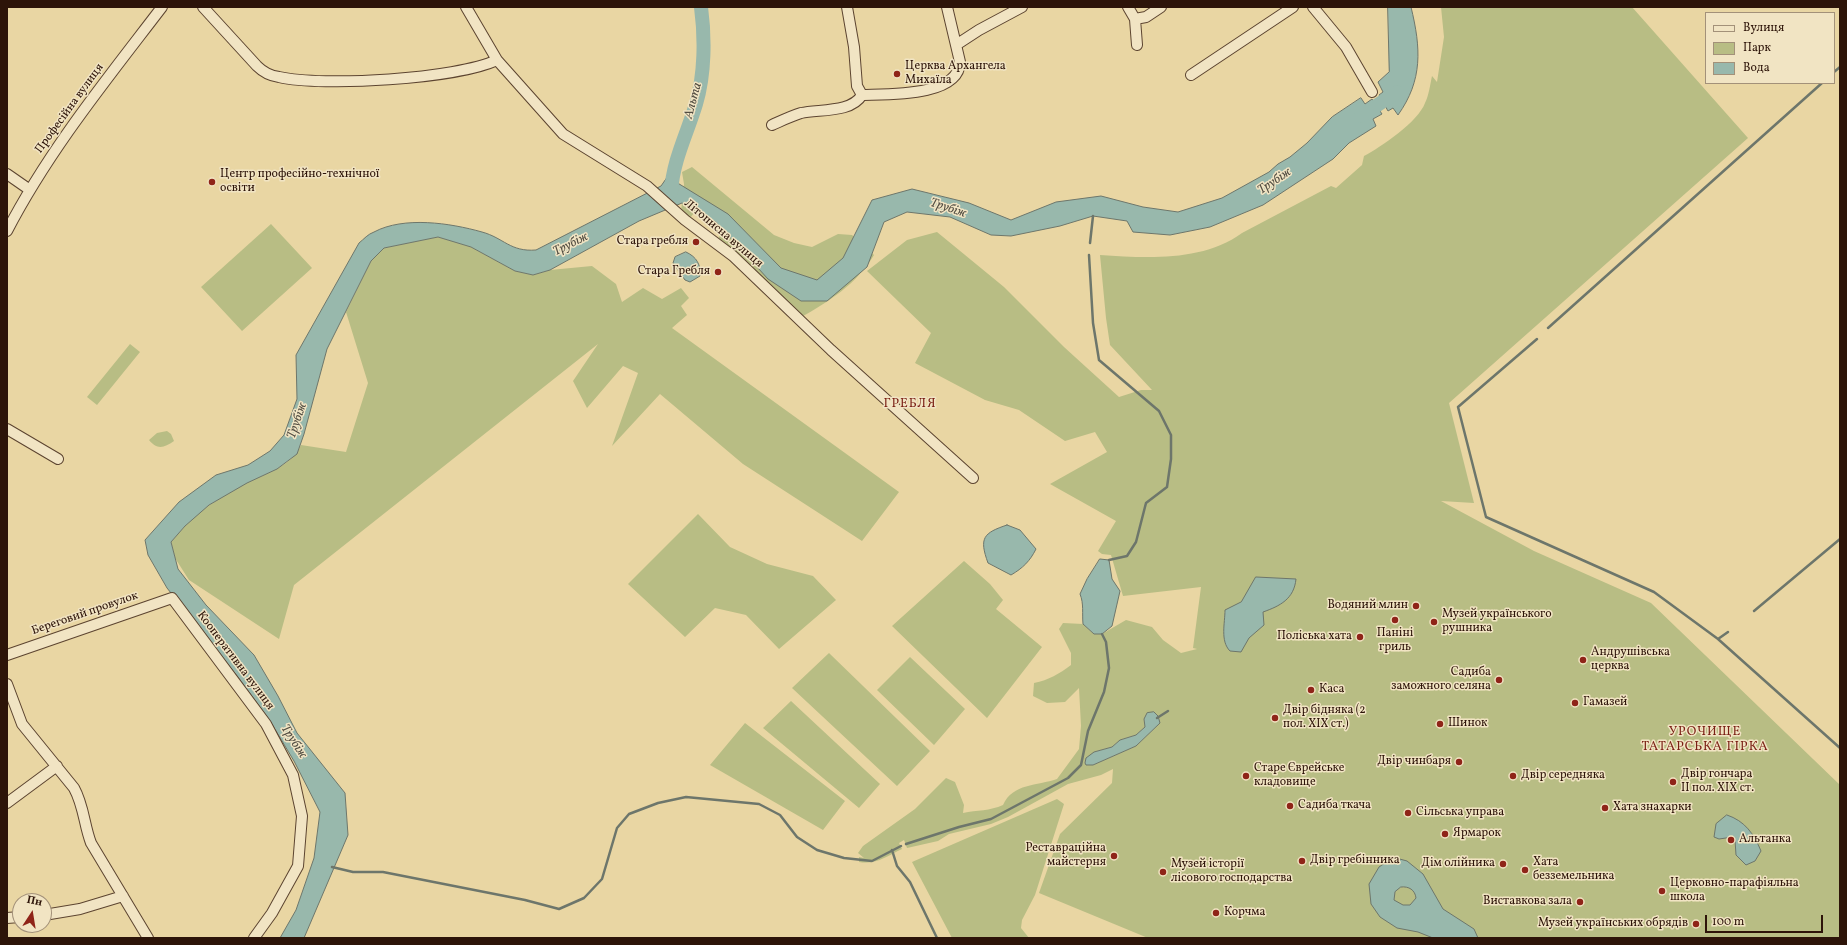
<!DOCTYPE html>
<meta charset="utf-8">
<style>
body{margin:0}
#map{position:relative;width:1847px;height:945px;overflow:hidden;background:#e9d6a3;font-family:Vollkorn,serif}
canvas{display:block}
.frame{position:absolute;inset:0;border:8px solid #2d1409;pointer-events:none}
.legend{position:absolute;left:1705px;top:12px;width:130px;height:72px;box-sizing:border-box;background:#f1e4c3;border:1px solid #a39179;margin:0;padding:5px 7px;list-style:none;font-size:12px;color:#2d1409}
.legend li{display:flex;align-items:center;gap:8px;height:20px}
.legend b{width:20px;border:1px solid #a39179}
.north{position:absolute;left:12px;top:893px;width:40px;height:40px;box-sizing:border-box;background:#f1e4c3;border:1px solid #a39179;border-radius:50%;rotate:12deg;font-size:11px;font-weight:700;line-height:16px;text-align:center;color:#2d1409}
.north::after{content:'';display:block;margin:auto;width:14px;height:18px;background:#8f2418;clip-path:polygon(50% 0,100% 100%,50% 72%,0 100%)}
.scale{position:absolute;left:1705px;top:915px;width:118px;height:18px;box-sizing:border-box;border:2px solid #2d1409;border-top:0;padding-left:5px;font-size:12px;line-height:14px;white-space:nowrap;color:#2d1409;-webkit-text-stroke:3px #f1e4c3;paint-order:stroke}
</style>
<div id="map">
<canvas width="1847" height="945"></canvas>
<div class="frame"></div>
<ul class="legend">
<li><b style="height:5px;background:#f1e4c3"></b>Вулиця</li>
<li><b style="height:11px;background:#b8bd84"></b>Парк</li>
<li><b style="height:11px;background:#98b8ac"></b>Вода</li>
</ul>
<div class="north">Пн</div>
<div class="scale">100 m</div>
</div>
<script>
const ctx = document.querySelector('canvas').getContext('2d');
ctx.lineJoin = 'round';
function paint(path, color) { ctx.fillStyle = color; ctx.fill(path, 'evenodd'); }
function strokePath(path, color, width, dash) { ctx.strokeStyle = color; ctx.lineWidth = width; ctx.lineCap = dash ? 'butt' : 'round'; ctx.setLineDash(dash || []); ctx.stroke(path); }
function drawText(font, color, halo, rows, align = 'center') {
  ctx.font = font + ' Vollkorn,serif'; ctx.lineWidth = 3; ctx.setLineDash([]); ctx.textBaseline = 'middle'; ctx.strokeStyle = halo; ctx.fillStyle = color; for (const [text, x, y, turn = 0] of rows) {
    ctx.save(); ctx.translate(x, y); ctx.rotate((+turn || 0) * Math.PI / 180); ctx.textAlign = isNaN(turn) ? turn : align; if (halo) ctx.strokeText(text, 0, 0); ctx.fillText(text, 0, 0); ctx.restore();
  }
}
const green = new Path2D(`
 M1441,7h191l116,131 -299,265 25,100 -33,-2 93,50 117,52 189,182v153h-692l-109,-45 21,-59 52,-51 1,-14 -12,6 -33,9 -60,33 -17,7 -42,10 -11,7 -31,7 -3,-8 -5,3 3,6c-15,7 -26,16 -43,13v-5l5,1 -6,-5 5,-7 52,-37 31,-31 9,4 9,23 -1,8c14,-3 27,-2 40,-8 10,-22 34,-19 54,-26l22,-30 2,-23 -2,-38 -14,14 -18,1 -14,-7 1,-13c15,-3 25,-9 37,-18v-12l-12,-24 4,-6 20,1 11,10h8l24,-14 26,7 11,13 18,13 16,-4 -4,-1 8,-61 -78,9 -12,-41 -9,-1 -4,-3 18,-30 -66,-37 57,-32 -12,-20 -30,9 -46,-31 -34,-10 -70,-37 16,-30 -64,-62 40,-31 30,-8 67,55 60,60 55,50 22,-7h11l-42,-45 -4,-27 -6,-63c47,3 102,7 142,-22l89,-47 5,2 26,-23 2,-9c17,-9 54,-34 61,-53 4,-8 5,-18 7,-27l5,6 7,-45zM1144,719l16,4 -24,23 -43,19 1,-13 18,-5 8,-7 16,-5 9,-8z
 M692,167l82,68 20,8 18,4 26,-13 14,1 22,20c-18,30 -45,46 -74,63l-83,-78 4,-6 -27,-21 -4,5 -9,-6 3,-28 -2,-12z
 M271,224l41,44 -70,63 -41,-44z
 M438,237l33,10 44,24 18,4 17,-5 42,-4 24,18 6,18 21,-14 19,11 19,-11 8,10 -8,8 6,9 -15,13 227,164 -37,49 -119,-77 -83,-70 -48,52 26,-73 -15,-7 -36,42 -14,-27 25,-37 -304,241 -15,54 -90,-59 -14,-22 -4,-16c12,-14 25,-29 40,-38 12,-8 23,-14 35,-21 20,-10 45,-16 55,-38l45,7 22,-69 -22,-71 25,-51 13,-13z
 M130,344l10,8 -43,53 -10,-8z
 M167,431l4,3 3,7c-10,7 -17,9 -25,-1l8,-7z
 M698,514l32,33 37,17 46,12 23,24 -57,49 -33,-34 -31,-7 -30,29 -57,-53z
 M964,561l26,23 13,16 -7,9 46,38 -55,71 -95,-92z
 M829,653l101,98 -33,35 -105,-98z
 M910,657l55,52 -31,36 -57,-55z
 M791,701l89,83 -21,24 -96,-80z
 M745,723l100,78 -22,29 -113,-65z
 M1057,799l7,5 -29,91 -13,25 -1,8 8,10h-77l-40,-76z`);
const water = new Path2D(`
 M1388,7h23c10,41 12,73 -13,108l-5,-7 -5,3 -9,-16 4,-3 -5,-10 11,-10z
 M1361,98l4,6 7,-5 10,15 -9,5 3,7 -27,17 -16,16 -70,46 -53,22 -40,8 -37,-3 -6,-11 -34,-5 -33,10 -49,10 -20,-1 -41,-18 -43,-5 -23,10 -17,45 -40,34h-26l-33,-22 -52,-57 -34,-19 -43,18 -89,49 -17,5 -18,-4 -44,-24 -33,-10 -54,11 -13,13 -44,88 -23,85 -7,20 -20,15 -30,14 -38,22 -24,21 -14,16 7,27 28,36 48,50 24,41 19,37 48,60 3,42 -44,103h-24l16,-28 18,-52 6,-46 -26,-51 -24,-40 -32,-44 -71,-89 -19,-33 -3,-15 34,-38 37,-27 32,-10 22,-14 14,-16 13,-36 -1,-44 63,-112c5,-4 9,-9 15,-11 30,-16 76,-9 108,0 22,6 28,20 54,18l125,-64 9,-13 4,2 2,7 52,32 53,54 36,12 26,-22 29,-58 40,-11 57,14 42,17 45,-18 45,-6 42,11 35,5 44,-14 47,-26 9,-8 12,-7 17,-14 25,-26z
 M686,252c11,5 15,13 14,24l-10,6 -5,-2 -12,-17 2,-6z
 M1007,525l13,5 16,19c-6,12 -13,19 -25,26l-23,-12c-9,-25 -5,-30 19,-38z
 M1100,559l9,1 3,19 8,12 -8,35 -10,8h-8l-11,-10c-1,-11 1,-20 -3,-30l7,-15z
 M1256,577l40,2c-2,20 -16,27 -33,33l1,13 -15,13 -8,14 -11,-1c-10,-10 -5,-28 -5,-41l16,-8z
 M1154,712l4,4 2,7 -24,23 -43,19h-7l-1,-2 1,-5 8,-6 18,-5 8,-7 16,-5 9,-8 -1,-8 3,-6z
 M1727,815c18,6 27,19 34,36l-6,10 -9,4 -10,-10 -1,-15 -2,-3 -14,2 -5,-2 2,-13z
 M1396,858l11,3 16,13 20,35 31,20 4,9h-45l-15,-6 -21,-4 -17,-11 -9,-13 -2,-20 10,-17 9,-6zM1401,887c8,-1 14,3 15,11l-6,7h-7l-9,-5 1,-8z`);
const stream = new Path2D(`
 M1834,72l6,-5
 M1090,243l3,-27
 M1089,255l4,68 6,37 60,51 12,24v24l-4,28 -21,16 -10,39 -9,14 -18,4
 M1548,328l274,-245
 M1537,339l-79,68 28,110 168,75 64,47
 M1754,611l86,-72
 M1728,632l-10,7 122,109
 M1157,718l11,-7
 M906,844l53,-17 32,-8 77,-41 13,-13 7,-34 16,-39 5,-24 -3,-26 -4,-8
 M892,850l5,16 13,16 27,56
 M332,867l21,5h30l142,28 34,9 25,-11 18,-19 15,-51 12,-14 29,-11 28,-6 73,7 21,11 17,22 20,13 27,8 28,3 29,-15`);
const river = new Path2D(`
 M1361,116l36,-24
 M671,192c2,-32 16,-58 25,-88 9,-30 9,-67 5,-97`);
const minor = new Path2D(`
 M203,7l54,59c6,6 14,10 22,11 44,10 177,2 218,-17
 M466,7l31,53 66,74 84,52 38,34 48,36 98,94 142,128
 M1128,7l7,12 2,26
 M1313,7l33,40 26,45
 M1135,19l11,-2 15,-10
 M956,45l23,-15 43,-23
 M1191,75l102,-68
 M862,95c25,-1 97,2 98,-33l-13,-55
 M772,125c9,-4 19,-9 29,-12 19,-4 50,0 61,-18l-5,-9 -3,-39 -7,-40
 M7,174l23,16
 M7,231c42,-81 100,-152 155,-224
 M7,429l51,30
 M7,655l165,-57 94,126 27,51 9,41 -4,50 -26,47 -18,25
 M7,684l15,40 52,64c10,18 10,37 17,55l57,95
 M7,803l50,-37
 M44,915l36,-6 43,-13
 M7,918l13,-1`);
const markers = [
 [897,74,4,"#8f2418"],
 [212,182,4,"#8f2418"],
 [696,242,4,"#8f2418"],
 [718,272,4,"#8f2418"],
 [1416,606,4,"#8f2418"],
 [1395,620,4,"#8f2418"],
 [1434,622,4,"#8f2418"],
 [1360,637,4,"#8f2418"],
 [1583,660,4,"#8f2418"],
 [1499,680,4,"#8f2418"],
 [1311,690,4,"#8f2418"],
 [1575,703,4,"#8f2418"],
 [1275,718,4,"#8f2418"],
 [1440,724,4,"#8f2418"],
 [1459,762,4,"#8f2418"],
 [1246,776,4,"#8f2418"],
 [1513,776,4,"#8f2418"],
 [1673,782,4,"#8f2418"],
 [1290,806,4,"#8f2418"],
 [1605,808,4,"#8f2418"],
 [1408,813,4,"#8f2418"],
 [1445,834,4,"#8f2418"],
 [1731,840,4,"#8f2418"],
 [1114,856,4,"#8f2418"],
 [1302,861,4,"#8f2418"],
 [1503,864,4,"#8f2418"],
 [1525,870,4,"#8f2418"],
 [1163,872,4,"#8f2418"],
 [1662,891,4,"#8f2418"],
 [1580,902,4,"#8f2418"],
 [1216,913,4,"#8f2418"],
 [1696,924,4,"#8f2418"]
];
const poiNames = [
 ["Церква Архангела",905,67],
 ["Михаїла",905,81],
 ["Центр професійно-технічної",220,175],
 ["освіти",220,189],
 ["Стара гребля",688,242,"right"],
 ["Стара Гребля",710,272,"right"],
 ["Водяний млин",1408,606,"right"],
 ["Музей українського",1442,615],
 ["рушника",1442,629],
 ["Паніні",1395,634,"center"],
 ["гриль",1395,648,"center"],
 ["Поліська хата",1352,637,"right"],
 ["Андрушівська",1591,653],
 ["церква",1591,667],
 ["Садиба",1491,673,"right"],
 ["заможного селяна",1491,687,"right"],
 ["Каса",1319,690],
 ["Гамазей",1583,703],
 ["Двір бідняка (2",1283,711],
 ["пол. XIX ст.)",1283,725],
 ["Шинок",1448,724],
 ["Двір чинбаря",1451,762,"right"],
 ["Старе Єврейське",1254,769],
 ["кладовище",1254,783],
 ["Двір гончара",1681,775],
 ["II пол. XIX ст.",1681,789],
 ["Двір середняка",1521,776],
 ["Садиба ткача",1298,806],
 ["Хата знахарки",1613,808],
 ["Сільська управа",1416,813],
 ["Ярмарок",1453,834],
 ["Альтанка",1739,840],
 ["Реставраційна",1106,849,"right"],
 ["майстерня",1106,863,"right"],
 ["Двір гребінника",1310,861],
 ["Хата",1533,863],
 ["безземельника",1533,877],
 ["Дім олійника",1495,864,"right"],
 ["Музей історії",1171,865],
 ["лісового господарства",1171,879],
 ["Церковно-парафіяльна",1670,884],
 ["школа",1670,898],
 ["Виставкова зала",1572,902,"right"],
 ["Корчма",1224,913],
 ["Музей українських обрядів",1688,924,"right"]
];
const streetNames = [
 ["Професійна вулиця",70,109,-54],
 ["Літописна вулиця",723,234,40],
 ["Береговий провулок",85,614,-19],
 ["Кооперативна вулиця",235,661,53]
];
const waterNames = [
 ["Альта",694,101,-75],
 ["Трубіж",1275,182,-34],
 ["Трубіж",948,209,18],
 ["Трубіж",571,245,-27],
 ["Трубіж",298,421,-71],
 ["Трубіж",293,742,57]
];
const neighbourhoodNames = [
 ["ГРЕБЛЯ",910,405],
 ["УРОЧИЩЕ",1705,733],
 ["ТАТАРСЬКА ГІРКА",1705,748]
];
paint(green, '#b8bd84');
paint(water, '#98b8ac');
strokePath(water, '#6d766b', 1);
strokePath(stream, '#6d766b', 2.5);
strokePath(river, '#98b8ac', 14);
strokePath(minor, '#5c4430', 12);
strokePath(minor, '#f1e4c3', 10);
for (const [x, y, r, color] of markers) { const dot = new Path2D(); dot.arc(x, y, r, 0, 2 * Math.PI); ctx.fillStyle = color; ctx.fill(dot); strokePath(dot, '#f1e4c3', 1.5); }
drawText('12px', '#2d1409', '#f1e4c3', poiNames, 'left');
drawText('12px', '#2d1409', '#f1e4c3', streetNames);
drawText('italic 13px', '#524d42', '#f1e4c3', waterNames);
ctx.letterSpacing = '1px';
drawText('13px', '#7a1f14', '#f1e4c3', neighbourhoodNames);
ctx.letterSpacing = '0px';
</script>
